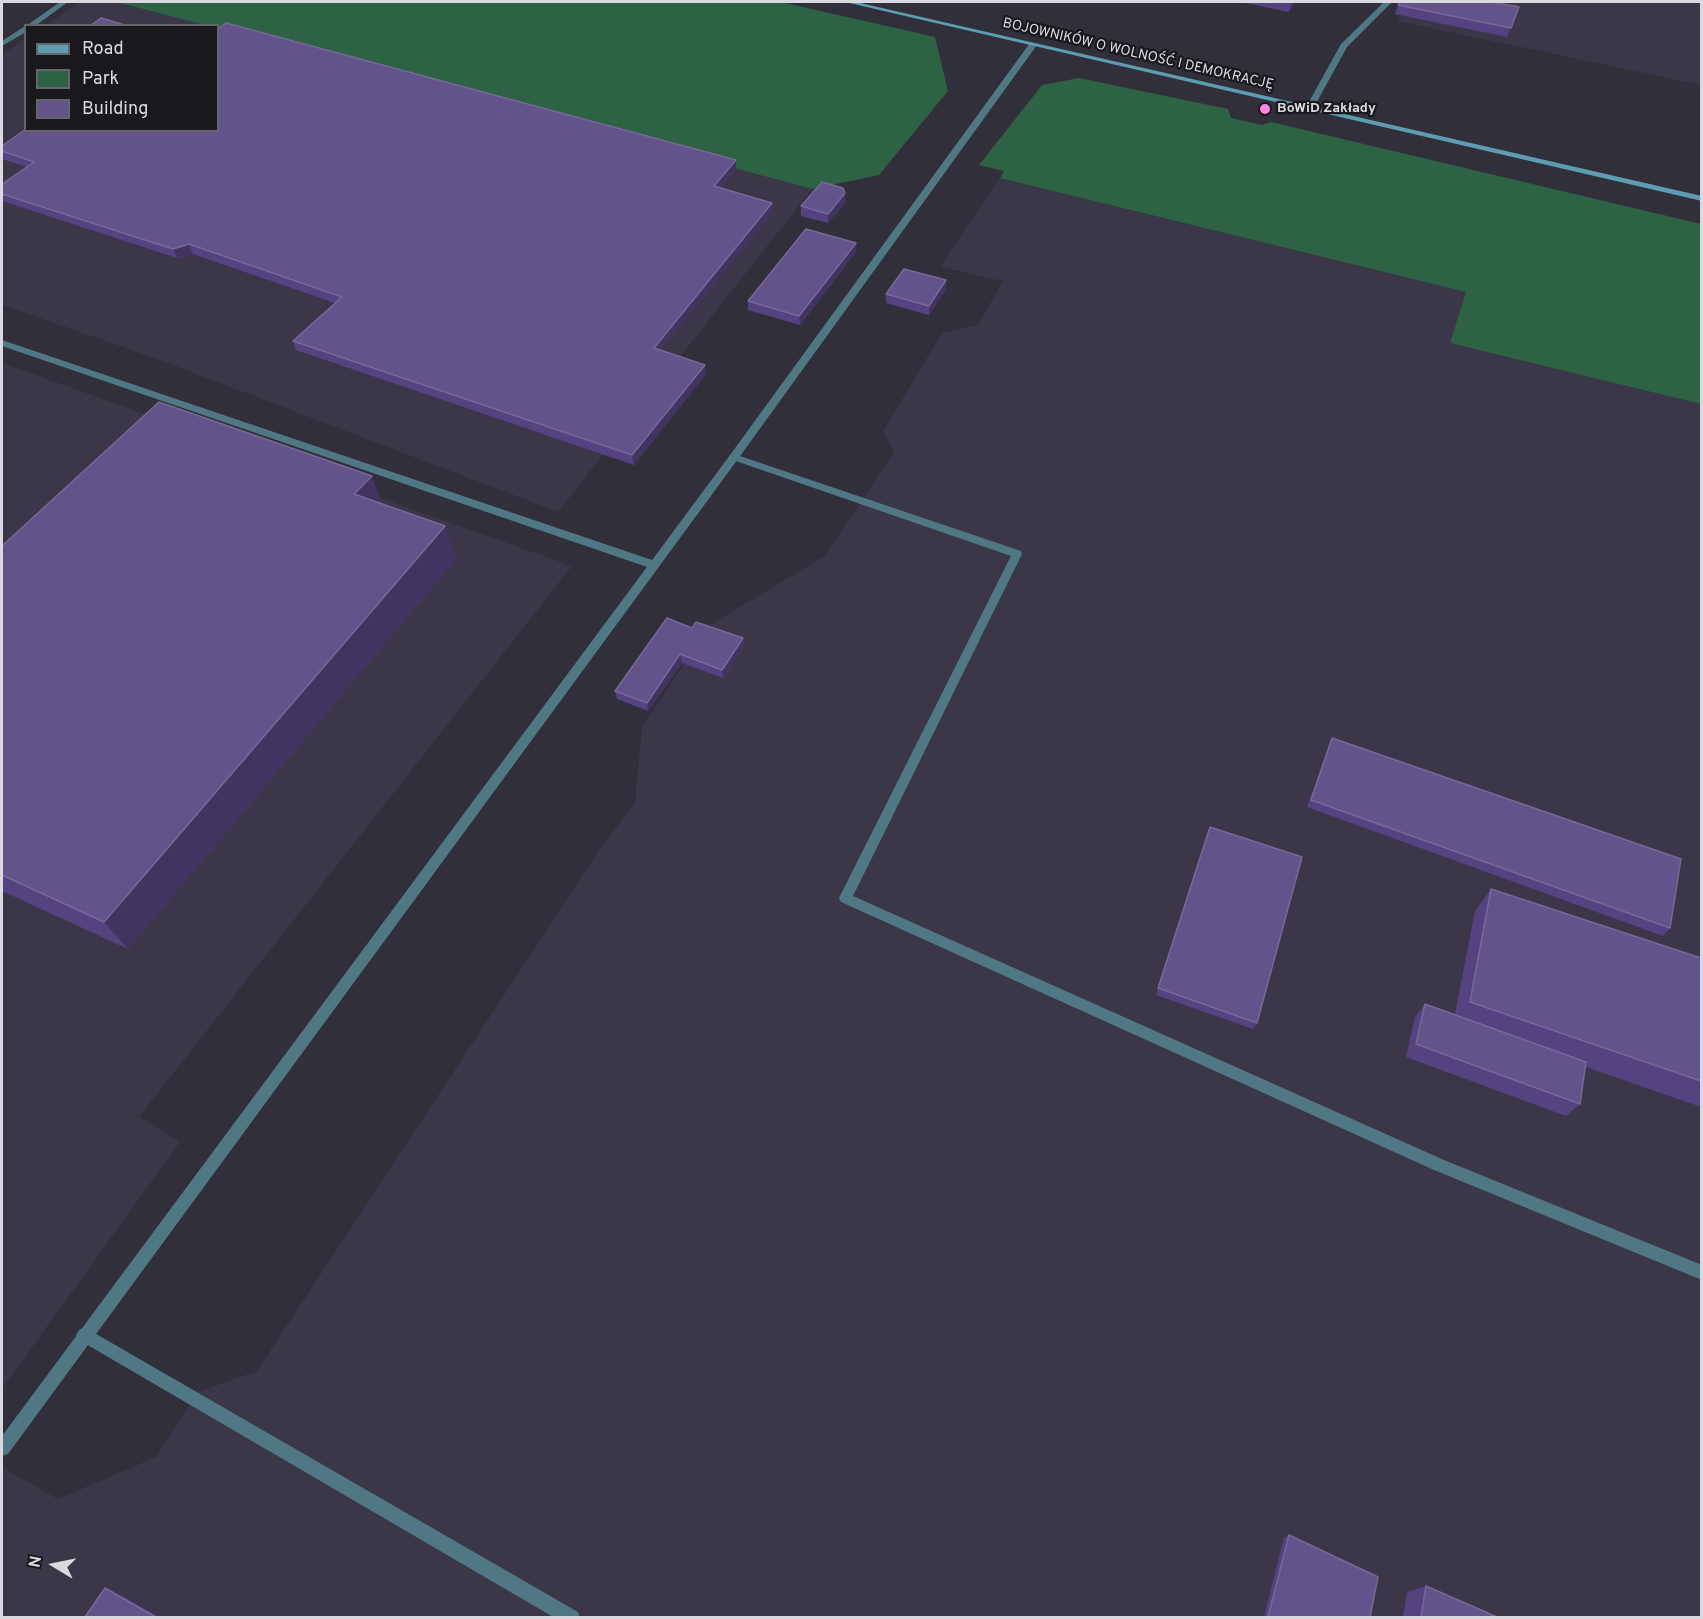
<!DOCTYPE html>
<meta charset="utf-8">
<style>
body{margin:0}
#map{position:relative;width:1703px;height:1619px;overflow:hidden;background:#312f3a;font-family:Overpass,sans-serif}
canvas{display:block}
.frame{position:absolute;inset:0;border:3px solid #dad9e0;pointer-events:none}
.legend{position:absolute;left:24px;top:24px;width:195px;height:108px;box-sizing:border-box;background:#19181d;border:2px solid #66656b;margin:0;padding:8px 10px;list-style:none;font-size:18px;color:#dad9e0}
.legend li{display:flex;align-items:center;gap:12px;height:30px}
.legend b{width:30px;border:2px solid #66656b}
.north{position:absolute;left:24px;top:1535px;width:60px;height:60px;-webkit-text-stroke:4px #19181d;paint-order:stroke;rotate:280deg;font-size:16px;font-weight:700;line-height:24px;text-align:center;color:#dad9e0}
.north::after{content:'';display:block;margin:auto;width:21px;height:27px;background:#dad9e0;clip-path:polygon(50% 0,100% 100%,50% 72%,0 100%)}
</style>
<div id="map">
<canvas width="1703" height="1619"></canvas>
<div class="frame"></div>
<ul class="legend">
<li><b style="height:8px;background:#5c9db2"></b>Road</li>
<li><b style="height:16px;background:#2e6244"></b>Park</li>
<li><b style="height:16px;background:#63538b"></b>Building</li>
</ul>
<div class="north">N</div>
</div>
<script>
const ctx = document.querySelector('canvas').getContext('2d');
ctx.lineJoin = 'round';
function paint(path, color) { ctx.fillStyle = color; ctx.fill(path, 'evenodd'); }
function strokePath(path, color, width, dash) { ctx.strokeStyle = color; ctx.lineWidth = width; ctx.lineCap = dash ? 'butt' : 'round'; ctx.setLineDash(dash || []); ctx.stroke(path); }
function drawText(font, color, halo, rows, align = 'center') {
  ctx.font = font + ' Overpass,sans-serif'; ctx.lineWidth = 4.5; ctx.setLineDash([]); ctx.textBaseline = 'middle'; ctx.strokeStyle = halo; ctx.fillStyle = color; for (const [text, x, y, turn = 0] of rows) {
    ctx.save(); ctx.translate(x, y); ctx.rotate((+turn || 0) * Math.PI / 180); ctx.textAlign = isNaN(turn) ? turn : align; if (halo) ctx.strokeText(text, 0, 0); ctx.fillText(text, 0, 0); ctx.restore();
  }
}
const built = new Path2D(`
 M80,2h36l89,23 -160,1z
 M1386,2h315v83l-303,-64 6,-16z
 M218,29l594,160 -254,323 -406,-155 -150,-52v-250l23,-16 1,91h192z
 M1000,178l466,114 -15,51 250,61v1213h-1699v-150l56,32 98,-42 42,-65 59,-21 343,-522 35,-47 7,-75 68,-102 115,-69 69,-104 -11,-21 59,-98 36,-8 25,-44 -63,-14z
 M2,363l570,203 -433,551 41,25 -178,247z`);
const green = new Path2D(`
 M116,2h665l154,35 13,54 -69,84 -67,14 -594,-160v-3l-13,-1z
 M1079,78l149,31 3,9 31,7 9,-3 430,102v180l-251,-61 16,-51 -466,-114 4,-7 -25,-6 63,-80z`);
const service = new Path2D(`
 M60,2h8l-33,24h-9z
 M25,26l1,6 -24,14v-5z
 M2,340l656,222 1,3 -1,3h-8l-648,-222z
 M734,454l287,97 1,3 -169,342 591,264 258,105v15l-268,-110 -593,-268 -2,-4 2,-4 170,-338 -281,-97 -1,-2z
 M84,1327l494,285 2,6h-25l-476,-278 -3,-5 3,-5z`);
const minor = new Path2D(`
 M1384,2h8l-45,45 -34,62 -7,2 -1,-2 36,-65z
 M1030,43l7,2 -299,414 -730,995 -6,2v-20l728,-981z`);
const secondary = new Path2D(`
 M845,2h11l846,194v5z`);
const wall = new Path2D(`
 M1241,2h54l-6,10z
 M1398,5l121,2 -12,30 -112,-23z
 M2,146l734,14v9l-15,19 52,24 -113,138 46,24 -72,91 -338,-115 -3,-9 42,-38 -142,-49 -16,4 -175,-57v-17l25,-17 -25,-8z
 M846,202l-18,21 -27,-7v-10z
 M856,243v9l-56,73 -52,-15v-9z
 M946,280v10l-17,25 -43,-12v-9z
 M382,504l74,55 -328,390 -126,-58v-345z
 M692,628l51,10 1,9 -21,31 -41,-15 -34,48 -31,-12 -2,-8z
 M1332,738l338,190 -7,8 -356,-129 22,-61z
 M1210,827l47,196 -4,6 -97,-34z
 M1491,889l210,69v149l-115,-40 -6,37 -14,12 -160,-59 9,-40 10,-13 30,10 20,-103z
 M1289,1535l81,82h-106l20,-79z
 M1426,1586l71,31h-94l4,-25z`);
const shadedWall = new Path2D(`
 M1292,2h3l-6,10z
 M736,160v9l-21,26 -1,-9z
 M845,193l1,9 -18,21v-9z
 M772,203l1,9 -118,145 -1,-9z
 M856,243v9l-56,73 -1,-9z
 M189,244l4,10 -16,4 -4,-9z
 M946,280v10l-17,25v-9z
 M705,365l1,9 -72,91 -2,-10z
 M372,476l12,33 -30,-15z
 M445,526l11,33 -328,390 -24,-27z
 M743,638l1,9 -21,31 -1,-8z
 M680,654l2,9 -34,48 -1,-8z
 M105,1588l8,2 48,27h-5z`);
const building = new Path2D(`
 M1400,2h92l27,5 -8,21 -113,-23z
 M101,18l27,8h-38z
 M226,23l510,137 -22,26 58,17 -118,145 51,17 -73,90 -339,-114 49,-44 -153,-53 -16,5 -171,-55v-10l32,-22 -32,-11v-5l24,-17v1h192v-101z
 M822,182l21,6 2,5 -17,21 -27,-8z
 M806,229l50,14 -57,73 -51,-15z
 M904,269l42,11 -17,26 -43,-12z
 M159,402l213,74 -18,18 91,32 -341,396 -102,-47v-329z
 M667,618l25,10 4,-6 47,16 -21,32 -42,-16 -33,49 -32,-12z
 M1332,738l349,121 -11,69 -359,-128z
 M1210,827l92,30 -45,166 -99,-35z
 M1491,889l210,69v123l-231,-79z
 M1425,1004l161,58 -6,42 -164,-60z
 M1289,1535l89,42 -8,40h-102z
 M1426,1586l71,31h-76z
 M105,1588l51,29h-71z`);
const markers = [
 [1265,109,6,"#fd86e2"]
];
const farStreetnames = [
 ["BOJOWNIKÓW O WOLNOŚĆ I DEMOKRACJĘ",1138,55,13]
];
const farPoinames = [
 ["BoWiD Zakłady",1277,109]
];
paint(built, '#3b3748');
paint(green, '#2e6244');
paint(service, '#4f7784');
paint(minor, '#4f7784');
paint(secondary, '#5c9db2');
paint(wall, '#554381');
paint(shadedWall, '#413460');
paint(building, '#63538b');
strokePath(building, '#766899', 1.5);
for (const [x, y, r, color] of markers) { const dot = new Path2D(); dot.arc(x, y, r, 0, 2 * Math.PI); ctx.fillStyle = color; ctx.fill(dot); strokePath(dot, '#19181d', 2); }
drawText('14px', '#dad9e0', '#19181d', farStreetnames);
drawText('bold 14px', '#dad9e0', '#19181d', farPoinames, 'left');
</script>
